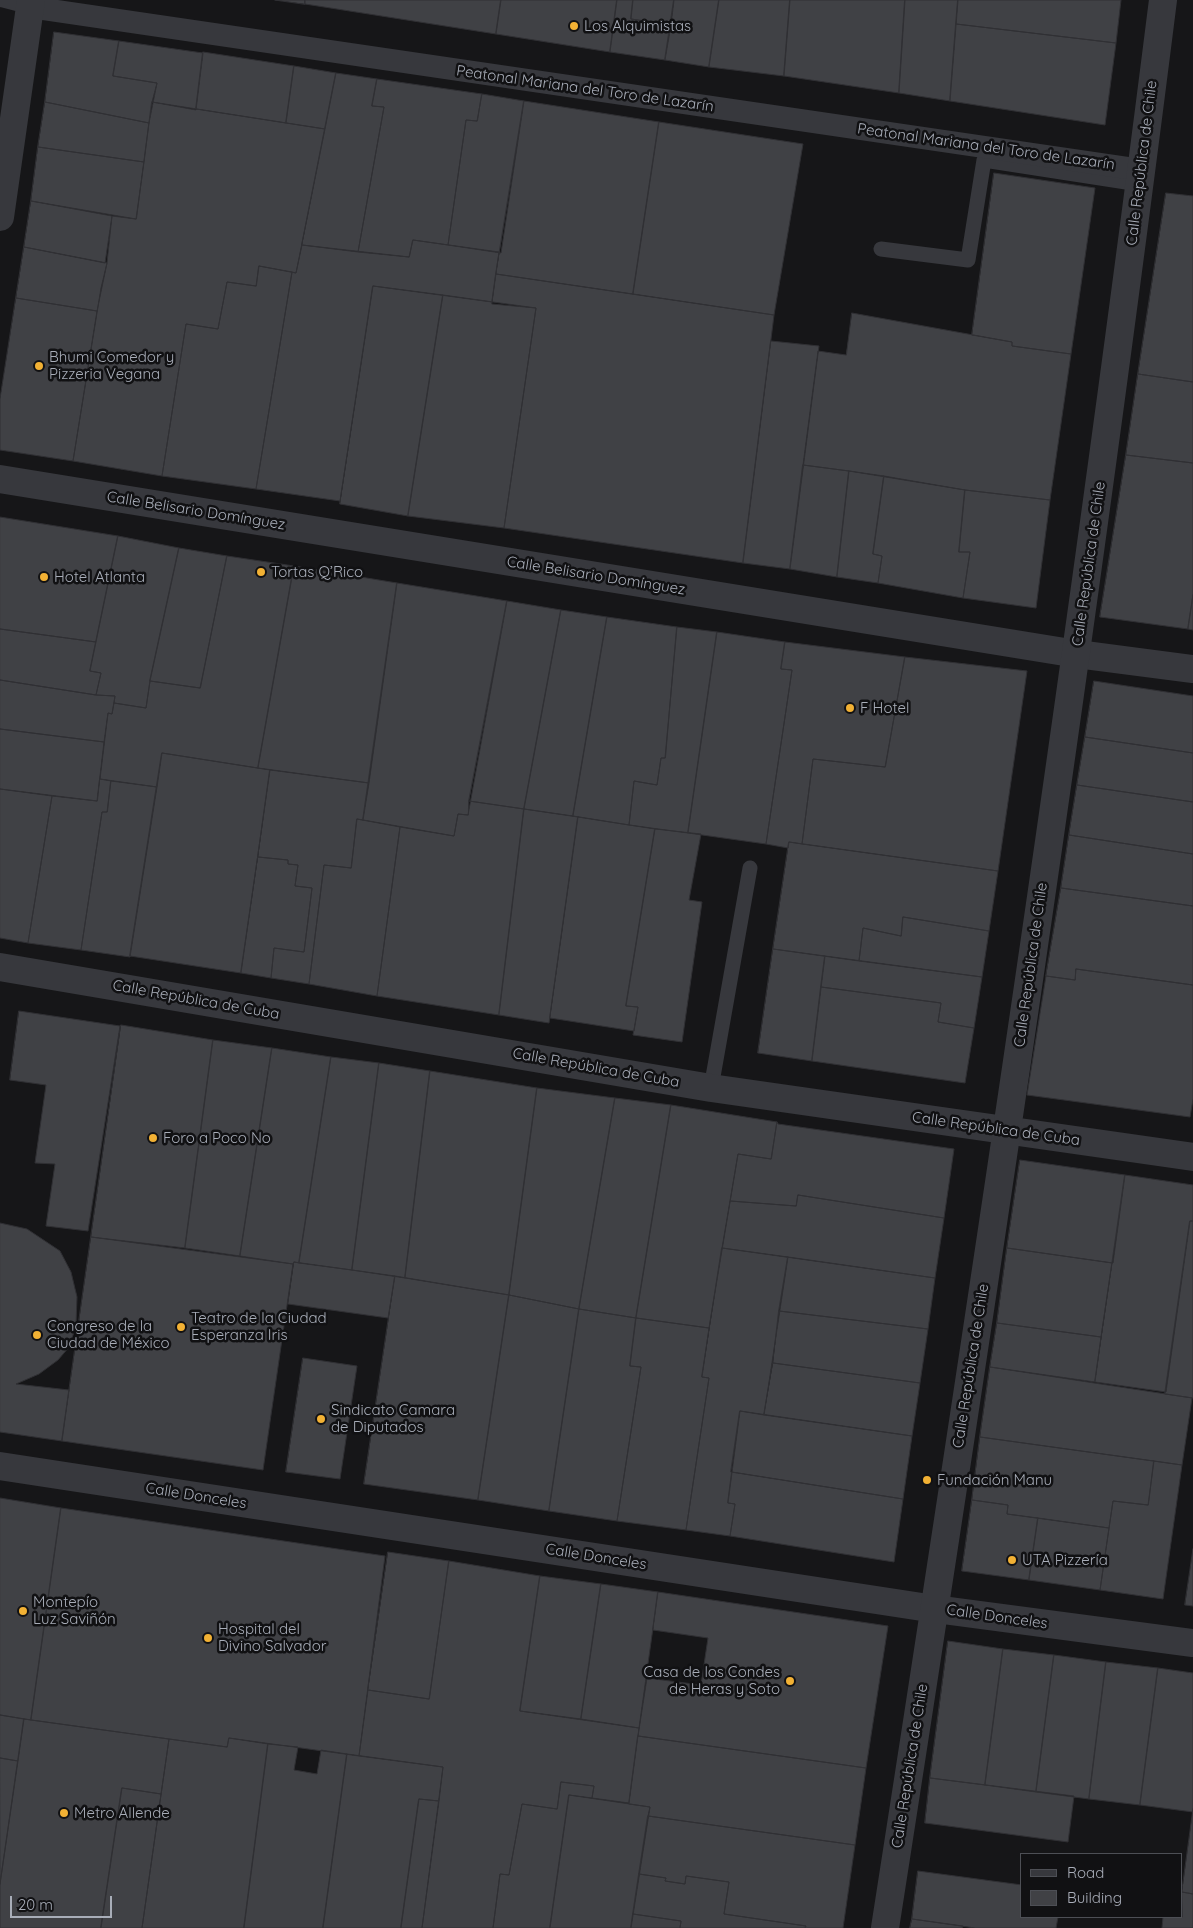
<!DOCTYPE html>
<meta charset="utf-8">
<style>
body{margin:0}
#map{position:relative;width:1193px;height:1928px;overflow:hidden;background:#161618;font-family:Quicksand,sans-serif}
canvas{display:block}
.legend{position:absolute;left:1020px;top:1853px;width:162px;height:65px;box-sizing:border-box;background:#111113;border:1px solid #4d4f55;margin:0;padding:6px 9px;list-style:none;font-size:15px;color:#a8adb8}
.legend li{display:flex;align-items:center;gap:10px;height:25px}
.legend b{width:25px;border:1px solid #4d4f55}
.scale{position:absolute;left:10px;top:1896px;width:102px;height:22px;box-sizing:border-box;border:2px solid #a8adb8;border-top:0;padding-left:6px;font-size:15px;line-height:18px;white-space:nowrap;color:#a8adb8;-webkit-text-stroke:4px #111113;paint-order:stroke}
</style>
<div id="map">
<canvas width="1193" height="1928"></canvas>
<ul class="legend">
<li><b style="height:6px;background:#37383d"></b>Road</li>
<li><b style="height:14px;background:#404145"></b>Building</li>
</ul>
<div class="scale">20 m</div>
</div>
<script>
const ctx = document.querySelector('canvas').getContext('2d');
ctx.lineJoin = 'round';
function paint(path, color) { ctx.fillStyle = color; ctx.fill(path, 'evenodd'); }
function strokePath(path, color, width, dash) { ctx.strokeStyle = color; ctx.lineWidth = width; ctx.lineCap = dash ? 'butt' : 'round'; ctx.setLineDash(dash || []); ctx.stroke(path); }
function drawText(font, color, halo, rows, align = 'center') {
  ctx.font = font + ' Quicksand,sans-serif'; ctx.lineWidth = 5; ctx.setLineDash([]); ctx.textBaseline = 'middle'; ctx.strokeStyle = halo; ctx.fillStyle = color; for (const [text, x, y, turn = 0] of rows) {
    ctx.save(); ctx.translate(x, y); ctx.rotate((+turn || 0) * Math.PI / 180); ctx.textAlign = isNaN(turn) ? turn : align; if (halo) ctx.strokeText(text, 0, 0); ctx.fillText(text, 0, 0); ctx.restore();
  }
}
const building = new Path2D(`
 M275,0h30v4z
 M305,0h196l-5,34 -191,-30z
 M501,0h116l-7,52 -114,-18z
 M617,0h16l-2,19 40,6 -6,35 -55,-8z
 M633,0h41l-3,25 -40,-6z
 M674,0h45l-10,67 -44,-7z
 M719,0h71l-6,76 -75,-9z
 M790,0h115l-6,93 -115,-17z
 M905,0h53l-8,101 -51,-8z
 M958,0h163l-5,43 -160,-19z
 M956,24l160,19 -11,82 -155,-24z
 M54,32l65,9 -6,35 44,7 -8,40 -104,-21z
 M119,41l84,12 -7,57 -44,-8 5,-19 -44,-7z
 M203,52l91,14 -8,57 -90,-14z
 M294,66l42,7 -11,56 -39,-6z
 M336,73l41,6 -5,27 12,1 -26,145 -56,-7z
 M377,79l105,15 -5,27 -11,-1 -18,125 -35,-5 -4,17 -51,-5 26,-145 -12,-1z
 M482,94l42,7 -23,152 -53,-8 18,-125 11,1z
 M524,101l135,21 -26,172 -137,-20z
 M45,102l104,21 -5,39 -106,-15z
 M152,102l173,27 -29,144 -37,-7 -3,20 -29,-4 -9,47 -32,-5 -24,152 -89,-15 28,-173 6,-25 5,-47 24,3z
 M659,122l144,22 -29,171 -141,-21z
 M38,147l106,15 -8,57 -105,-18z
 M994,173l101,15 -24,166 -59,-8v-4l-40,-7z
 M1166,193l27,3v186l-55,-8z
 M31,201l81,15 -7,47 -81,-16z
 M413,240l86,12 -7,50 -119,-16 -33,215 -84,-12 36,-217 4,1 6,-28 107,12z
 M24,247l83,16 -10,48 -81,-13z
 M259,266l33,6 -36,217 -94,-13 24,-152 32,5 9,-47 29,4z
 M496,274l278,41 -31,248 -239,-35 32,-220 -44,-4z
 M373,286l70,9 -35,221 -68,-12z
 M443,295l93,13 -32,220 -96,-12z
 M16,298l81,13 -24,150 -73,-11v-51z
 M852,313l160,29v4l59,8 -21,146 -85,-10 -116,-19 -46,-6 15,-114 28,4z
 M771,341l48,5 -29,223 -47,-6z
 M1138,374l55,8v81l-67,-8z
 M1126,455l67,8v132l-5,34 -88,-12z
 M803,465l46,6 -12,106 -47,-8z
 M849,471l35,5 -11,78 9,2 -4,27 -41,-6z
 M884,476l81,14 -6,62h11l-7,46 -85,-15 4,-27 -9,-2z
 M965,490l85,10 -14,108 -73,-10 7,-46h-11z
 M0,517l118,19 -22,106 -96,-13z
 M118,536l61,12 -29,133 -4,27 -32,-5 1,-7 -19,-1 5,-22 -11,-2z
 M179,548l48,8 -27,132 -50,-7z
 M227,556l67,10 -36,202 -96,-15 -5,34 -57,-8 8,-66 4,1 2,-11 32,5 4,-27 50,7z
 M294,566l103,17 -28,200 -111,-15z
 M397,583l110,18 -39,214 -10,-1 -4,22 -91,-16z
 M1193,595v35l-5,-1z
 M507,601l54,9 -37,199 -55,-8z
 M561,610l46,7 -34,199 -49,-7z
 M607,617l70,10 -12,131h-4l-4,27 -23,-4 -5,44 -56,-9z
 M677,627l40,5 -29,201 -59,-8 5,-44 23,4 4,-27h4z
 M0,629l96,13 -6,29 11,2 -5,22 -96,-15z
 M717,632l68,10 -4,27 11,1 -26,174 -78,-11z
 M785,642l120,15 -20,110 -72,-8 -11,85 -13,-2 -1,6 -22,-4 26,-174 -11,-1z
 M905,657l122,14 -29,200 -196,-27 11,-85 72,8z
 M0,680l96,15 19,1 -3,18 -4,-1 -4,29 -104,-13z
 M1094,681l99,15v57l-108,-16z
 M0,729l104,13 -7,59 -97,-12z
 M1085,737l108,16v49l-116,-17z
 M162,753l108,17 -29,203 -111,-17z
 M270,770l99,13 -6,37 -6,-1 -6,49 -27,-3 -15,119 -38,-6 3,-30 30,4 8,-64 -17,-2 3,-21 -10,-1v-4l-30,-3z
 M100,779l11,2 -4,31h-5l-21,138 -53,-7 24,-147 45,5z
 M111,781l46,6 -27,170 -49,-7 21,-138h5z
 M1077,785l116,17v52l-124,-19z
 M0,789l52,7 -24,147 -28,-5z
 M469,801l55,8 -25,206 -122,-19 23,-169 54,9 4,-22 10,1z
 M524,809l54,8 -29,206 -50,-8z
 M578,817l77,12 -29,177 12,1 -4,24 -84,-13z
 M357,819l43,8 -23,169 -68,-12 15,-119 27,3z
 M655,829l46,5 -12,66 13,2 -20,140 -49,-7 5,-28 -12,-1z
 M1069,835l124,19v52l-132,-18z
 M789,842l209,29 -9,60 -86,-14 -2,19 -38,-8 -4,33 -86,-12z
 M258,857l30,3v4l10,1 -3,21 17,2 -8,64 -30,-4 -3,30 -30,-5z
 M1061,888l132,18v79l-117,-16 -1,11 -29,-4z
 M903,917l86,14 -7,46 -123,-16 4,-33 38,8z
 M773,949l52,7 -13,105 -54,-8z
 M825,956l157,21 -8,51 -36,-6 3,-19 -120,-16z
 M1076,969l117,16v114l-3,18 -163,-22 19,-119 29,4z
 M821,987l120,16 -3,19 36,6 -9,55 -153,-22z
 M19,1011l101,15 -32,205 -42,-5 9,-62 -20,-1 11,-78 -36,-5z
 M121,1025l92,15 -28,208 -94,-11z
 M213,1040l59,8 -32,208 -55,-8z
 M272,1048l59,9 -32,206 -5,-1 -1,2 -53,-8z
 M331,1057l48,6 -27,207 -53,-7z
 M379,1063l51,8 -25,207 -53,-8z
 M430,1071l107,17 -28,207 -104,-17z
 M537,1088l78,10 -36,211 -70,-14z
 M615,1098l56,7 -35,213 -57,-9z
 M671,1105l106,17 -6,37 -33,-5 -29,174 -73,-10z
 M777,1122l1,2 176,25 -10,69 -146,-23 -2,11 -66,-5 8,-47 33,5z
 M1020,1160l105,15 -12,88 -106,-15z
 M1125,1175l68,10v36h-3l-24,171 -71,-10z
 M798,1195l146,23 -9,60 -213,-30 8,-47 66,5z
 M1190,1221h3v177l-28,-4z
 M0,1223l27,6 33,22 11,21 6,25 -1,27 -6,22 -12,14 -19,14 -23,10 53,6 -7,51 -62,-9z
 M91,1237l202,27 -30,206 -201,-29z
 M722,1248l66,9 -24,158 -24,-4 -12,92 7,1 -5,32 -44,-6 23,-152 -7,-1z
 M1007,1248l105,15 -11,74 -104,-14z
 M788,1257l147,21 -7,51 -149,-18z
 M294,1262l101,14 -7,42 -100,-14z
 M395,1276l114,19 -31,205 -114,-16z
 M509,1295l70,14 -30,202 -71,-11z
 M579,1309l57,9 -6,48 11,1 -24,154 -68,-10z
 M779,1311l149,18 -8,54 -147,-20z
 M636,1318l73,10 -7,49 7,1 -23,152 -69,-9 24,-154 -11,-1z
 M997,1323l104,14 -6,45 -105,-15z
 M303,1358l54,8 -17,113 -54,-7z
 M773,1363l147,20 -8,53 -148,-21z
 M990,1367l202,31 -10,67 -202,-28z
 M740,1411l172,25 -9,63 -172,-27z
 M980,1437l174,24 -6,44 -35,-4 -4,27 -102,-14 1,-9 -36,-5z
 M1154,1461l28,4 -19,134 -63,-9 13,-89 35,4z
 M732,1472l171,27 -9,63 -164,-26 5,-32 -7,-1z
 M0,1498l61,10 -30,212 -31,-5z
 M972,1500l36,5 -1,9 31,4 -9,62 -67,-9z
 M61,1508l324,48 -26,200 -130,-18 -2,9 -196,-27z
 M1038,1518l71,10 -9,62 -71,-10z
 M1193,1549v57l-8,-1z
 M388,1552l61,9 -20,138 -61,-9z
 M449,1561l91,15 -20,135 119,17 -10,75 -37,-5 2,-12 -33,-4 -4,27 -35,-5 -13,71 -9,-1 -7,54h-71l21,-161 -84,-11 9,-66 61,9z
 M540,1576l61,8 -20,135 -61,-8z
 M601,1584l57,8 -19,136 -58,-9z
 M658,1592l230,34 -22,142 -228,-32 9,-58 54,7 7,-47 -55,-8z
 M948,1641l55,8 -18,136 -55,-7z
 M1003,1649l51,6 -18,137 -51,-7z
 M1054,1655l52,7 -17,137 -53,-7z
 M1106,1662l52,6 -18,137 -51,-6z
 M1158,1668l35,5v139l-53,-7z
 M0,1715l24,4 -6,42 -18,-3z
 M24,1719l145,20 -8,55 -39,-6 -21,140h-101v-44z
 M638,1736l228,32 -11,77 -207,-29 2,-9 -21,-3z
 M229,1738l39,6 -24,184h-102l27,-189 58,8z
 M268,1744l30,3 -4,23 23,4 4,-24 26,4 -24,174h-79z
 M347,1754l96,13 -4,34 -20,-2 -18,129h-78z
 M0,1758l18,3 -18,123z
 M930,1778l144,18 -6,46 -143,-19z
 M561,1782l33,4 -2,12 -23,-3 -19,133h-57l7,-54 9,1 13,-71 35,5z
 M122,1788l39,6 -19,134h-41z
 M569,1795l81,12 -19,121h-81z
 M419,1799l20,2 -17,127h-21z
 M1193,1809v85l-11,-2z
 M648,1816l207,29 -12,83h-38l1,-2 -82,-12 5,-32 -43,-6 -1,8 -20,-3 1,-3 -27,-4z
 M918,1871l104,14v32h36l-2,11h-81l-63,-9z
 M639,1874l27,4 -1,3 20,3 1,-8 43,6 -5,32 82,12 -1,2h-125l1,-7 -48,-7z
 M1182,1892l11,2v34h-31l1,-11h19z
 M633,1914l48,7 -1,7h-49z
 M912,1919l51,7 -1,2h-52z`);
const service = new Path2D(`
 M3,0l27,7
 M881,249l87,11 16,-100 155,24
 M711,1088l39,-220`);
const pedestrian = new Path2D(`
 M30,7l1111,163`);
const minor = new Path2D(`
 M0,479l1077,175 116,15
 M0,967l711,121 482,69
 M0,1466l935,143 258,34`);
const tertiary = new Path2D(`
 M0,217l31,-217
 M885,1928c100,-641 197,-1284 278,-1928`);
const markers = [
 [574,26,5,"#f2b134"],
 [39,366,5,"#f2b134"],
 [261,572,5,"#f2b134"],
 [44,577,5,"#f2b134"],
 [850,708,5,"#f2b134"],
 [153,1138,5,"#f2b134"],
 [181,1327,5,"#f2b134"],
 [37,1335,5,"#f2b134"],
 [321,1419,5,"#f2b134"],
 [927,1480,5,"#f2b134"],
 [1012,1560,5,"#f2b134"],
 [23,1611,5,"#f2b134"],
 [208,1638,5,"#f2b134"],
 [790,1681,5,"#f2b134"],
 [64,1813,5,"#f2b134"]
];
const poiNames = [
 ["Los Alquimistas",584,26],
 ["Bhumi Comedor y",49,357],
 ["Pizzeria Vegana",49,374],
 ["Tortas Q’Rico",271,572],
 ["Hotel Atlanta",54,577],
 ["F Hotel",860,708],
 ["Foro a Poco No",163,1138],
 ["Teatro de la Ciudad",191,1318],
 ["Esperanza Iris",191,1335],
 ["Congreso de la",47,1326],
 ["Ciudad de México",47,1343],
 ["Sindicato Camara",331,1410],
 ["de Diputados",331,1427],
 ["Fundación Manu",937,1480],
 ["UTA Pizzería",1022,1560],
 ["Montepío",33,1602],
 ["Luz Saviñón",33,1619],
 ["Hospital del",218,1629],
 ["Divino Salvador",218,1646],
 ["Casa de los Condes",780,1672,"right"],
 ["de Heras y Soto",780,1689,"right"],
 ["Metro Allende",74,1813]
];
const streetNames = [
 ["Peatonal Mariana del Toro de Lazarín",585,89,8],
 ["Peatonal Mariana del Toro de Lazarín",986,147,8],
 ["Calle República de Chile",1142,163,-83],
 ["Calle Belisario Domínguez",196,511,9],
 ["Calle República de Chile",1089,564,-82],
 ["Calle Belisario Domínguez",596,576,9],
 ["Calle República de Chile",1031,965,-82],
 ["Calle República de Cuba",196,1000,10],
 ["Calle República de Cuba",596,1068,10],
 ["Calle República de Cuba",996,1129,8],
 ["Calle República de Chile",971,1366,-81],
 ["Calle Donceles",196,1496,9],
 ["Calle Donceles",596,1557,9],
 ["Calle Donceles",997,1617,8],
 ["Calle República de Chile",910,1766,-81]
];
paint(building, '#404145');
strokePath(building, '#303034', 1);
strokePath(service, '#37383d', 15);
strokePath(pedestrian, '#37383d', 22);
strokePath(minor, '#37383d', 28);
strokePath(tertiary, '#37383d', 28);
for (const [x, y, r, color] of markers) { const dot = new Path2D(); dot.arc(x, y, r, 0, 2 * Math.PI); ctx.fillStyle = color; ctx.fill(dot); strokePath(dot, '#111113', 2); }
drawText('15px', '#a8adb8', '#111113', poiNames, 'left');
drawText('15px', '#a8adb8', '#111113', streetNames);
</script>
